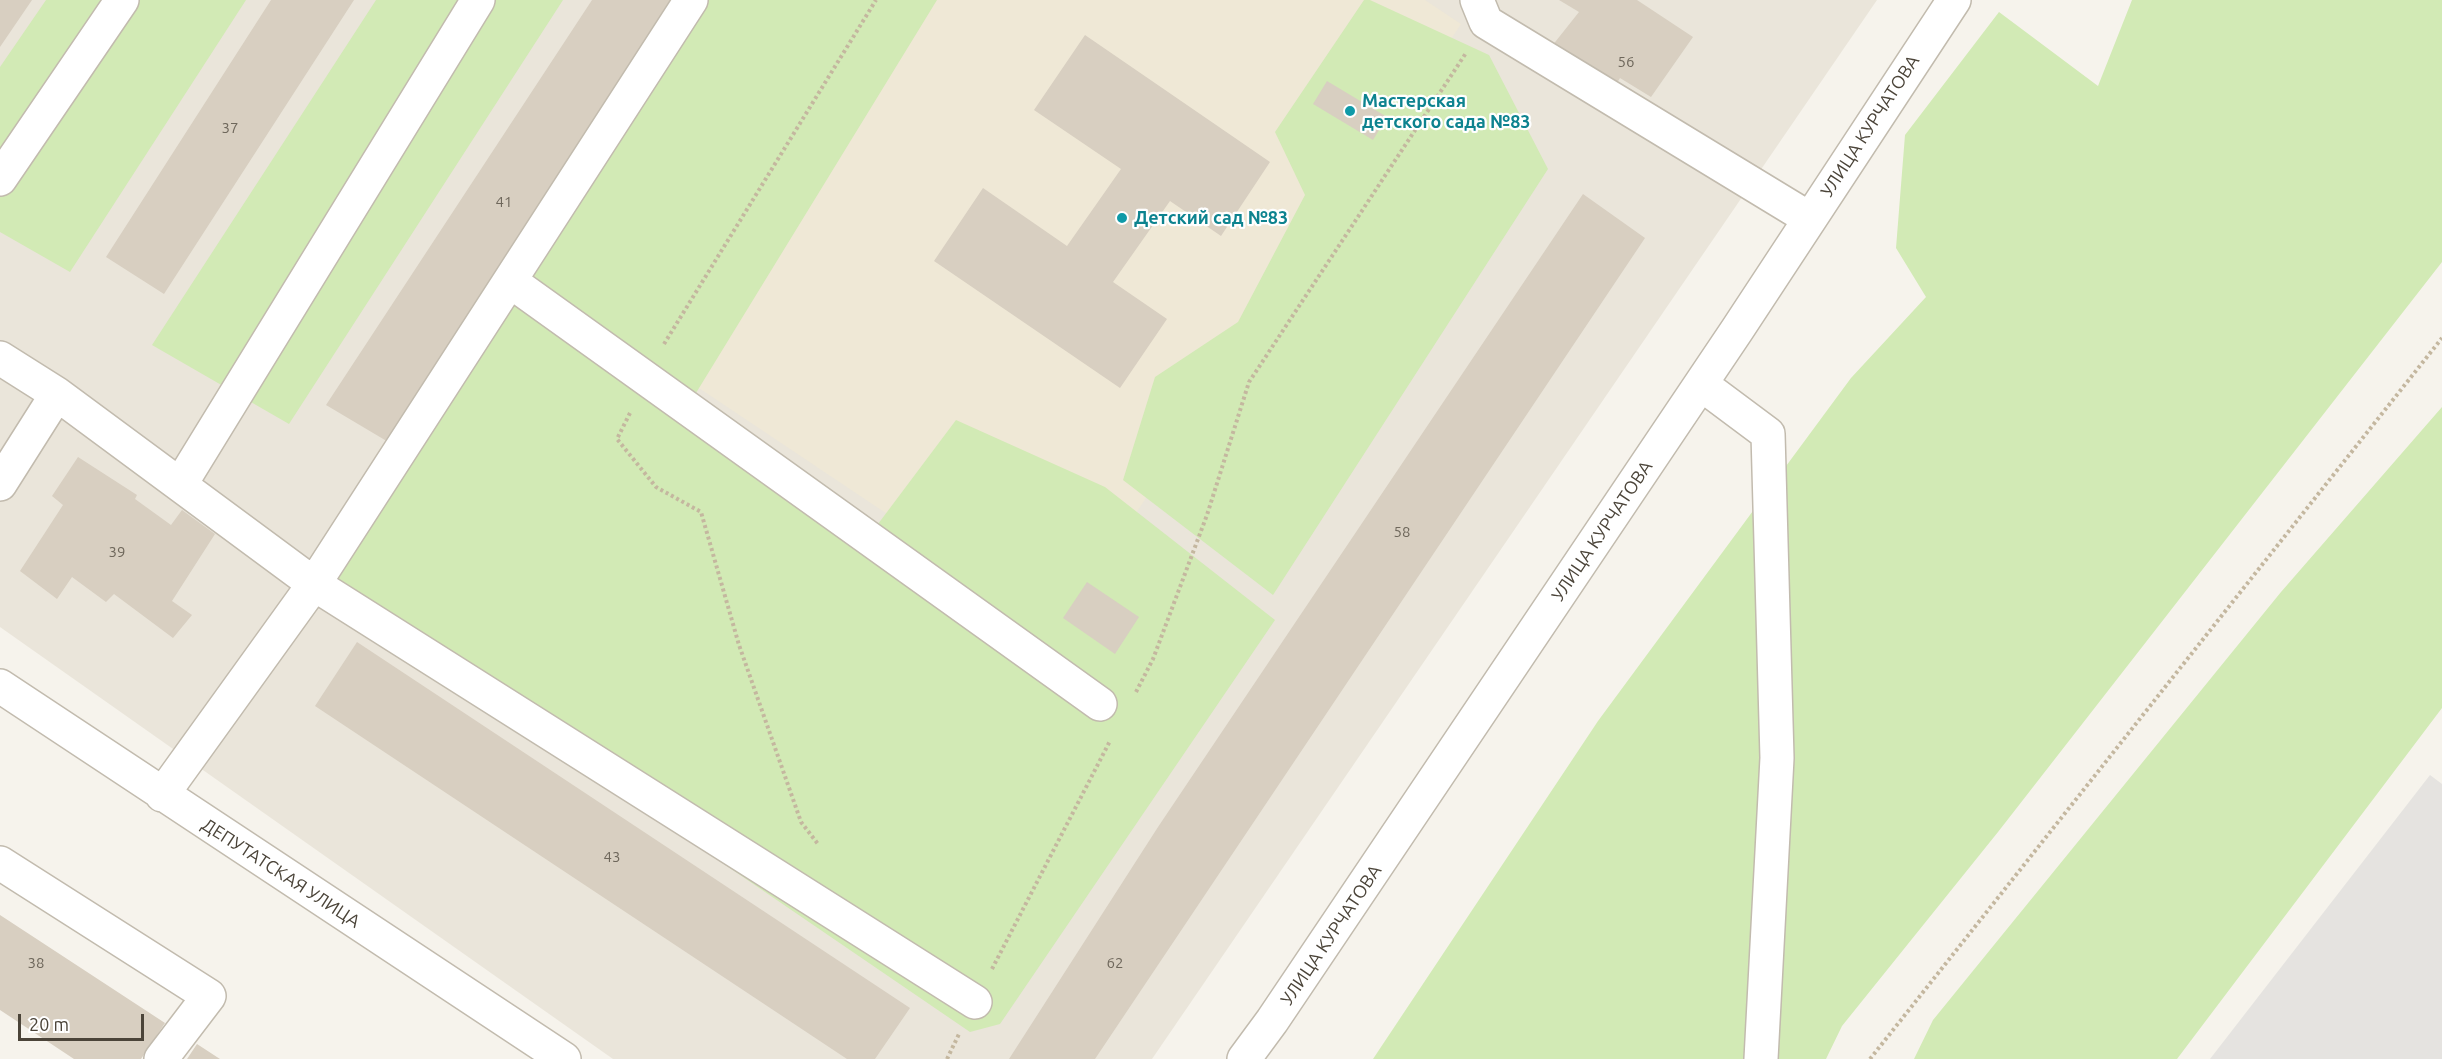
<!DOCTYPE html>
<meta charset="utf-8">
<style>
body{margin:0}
#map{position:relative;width:2442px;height:1059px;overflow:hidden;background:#f6f3ec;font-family:Ubuntu,sans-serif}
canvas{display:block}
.scale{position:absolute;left:18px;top:1014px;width:126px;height:27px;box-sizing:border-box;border:3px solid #4b4439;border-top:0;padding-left:8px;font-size:18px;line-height:21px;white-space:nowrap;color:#4b4439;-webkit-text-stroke:4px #fff;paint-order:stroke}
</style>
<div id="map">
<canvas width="2442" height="1059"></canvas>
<div class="scale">20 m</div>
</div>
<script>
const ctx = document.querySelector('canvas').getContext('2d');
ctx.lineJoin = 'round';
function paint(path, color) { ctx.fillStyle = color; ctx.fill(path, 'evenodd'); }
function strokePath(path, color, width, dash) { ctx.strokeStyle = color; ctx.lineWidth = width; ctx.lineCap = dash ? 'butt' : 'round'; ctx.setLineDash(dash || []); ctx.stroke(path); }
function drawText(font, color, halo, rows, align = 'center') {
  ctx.font = font + ' Ubuntu,sans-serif'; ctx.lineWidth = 4.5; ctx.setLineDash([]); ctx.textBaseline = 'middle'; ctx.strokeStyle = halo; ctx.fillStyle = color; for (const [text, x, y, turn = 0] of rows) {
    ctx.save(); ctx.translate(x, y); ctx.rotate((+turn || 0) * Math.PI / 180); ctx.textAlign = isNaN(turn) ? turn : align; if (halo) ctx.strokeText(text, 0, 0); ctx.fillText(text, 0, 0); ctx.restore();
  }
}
const residential = new Path2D(`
 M0,0h1877l-725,1059h-539l-613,-432z`);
const education = new Path2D(`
 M936,0h489l36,24 -402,605 -375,-251z`);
const green = new Path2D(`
 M46,0h200l-176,272 -70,-40v-165z
 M376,0h187l-274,424 -137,-79z
 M699,0h238l-249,406 184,126 84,-112 149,67 170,133 -275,404 -30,8 -656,-448z
 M1364,0h6l119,55 59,114 -275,426 -150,-115 32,-103 83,-55 67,-127 -30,-63z
 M2132,0h310v262l-444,570 -156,194 -16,33h-453l225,-338 253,-343 75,-81 -30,-49 9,-113 94,-123 99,74z
 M2442,407v301l-265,351h-263l19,-39 348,-428z`);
const parking = new Path2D(`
 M2430,775l12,9v275h-232z`);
const building = new Path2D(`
 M0,0h32l-32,47z
 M271,0h83l-190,294 -58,-37z
 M592,0h87l-284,446 -69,-41z
 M1559,0h78l56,37 -42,60 -31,-19 -6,10 -62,-42 27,-34z
 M1085,35l185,127 -49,74 -51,-35 -57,81 54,37 -47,69 -186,-127 49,-73 84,58 54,-77 -87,-59z
 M1327,81l60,36 -14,23 -60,-36z
 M1583,194l62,44 -550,821h-86l149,-232z
 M78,457l59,38 -2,4 36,26 11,-15 33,24 -43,67 20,14 -19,23 -59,-44 -8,8 -34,-25 -15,22 -37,-28 43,-66 -11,-9z
 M1087,582l52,35 -24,37 -52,-36z
 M357,642l553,366 -35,51h-28l-532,-353z
 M0,915l165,108 -24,36h-67l-74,-49z
 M197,1044l23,15h-33z`);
const path = new Path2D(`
 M664,344l212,-344
 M630,413l-13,26 39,48 45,25 38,133 62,177 17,22
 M1136,692l17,-33 54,-144 42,-133 217,-329
 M992,969l118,-228
 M947,1059l12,-25
 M1870,1059l572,-721`);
const minor = new Path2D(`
 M691,0l-377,584 661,418
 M1477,0l9,22 324,197
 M0,179l122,-179
 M510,281l590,423
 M0,358l57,36 -57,90
 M1701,384l67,50 9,324 -16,301
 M57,394l257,190 -152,211
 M180,485l298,-485
 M0,686l564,373
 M0,863l209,133 -48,63
 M1244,1059l28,-38 465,-691 217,-330`);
const markers = [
 [1350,111,6,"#0f9aa8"],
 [1122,218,6,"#0f9aa8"]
];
const numberNames = [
 ["56",1626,62],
 ["37",230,128],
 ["41",504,202],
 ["58",1402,532],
 ["39",117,552],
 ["43",612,857],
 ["38",36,963],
 ["62",1115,963]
];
const cultureNames = [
 ["Мастерская",1362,101],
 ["детского сада №83",1362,122],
 ["Детский сад №83",1134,218]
];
const streetNames = [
 ["УЛИЦА КУРЧАТОВА",1870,126,-57],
 ["УЛИЦА КУРЧАТОВА",1602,531,-56],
 ["ДЕПУТАТСКАЯ УЛИЦА",281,873,33],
 ["УЛИЦА КУРЧАТОВА",1331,935,-56]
];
paint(residential, '#eae5da');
paint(education, '#efe8d6');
paint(green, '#d2eab5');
paint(parking, '#e5e3e0');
paint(building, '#d8cfc1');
strokePath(minor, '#c2bbae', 36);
strokePath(path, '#c4b79f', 4, [3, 3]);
strokePath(minor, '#fff', 33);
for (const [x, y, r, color] of markers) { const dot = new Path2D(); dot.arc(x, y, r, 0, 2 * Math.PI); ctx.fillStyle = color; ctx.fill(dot); strokePath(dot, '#fff', 2); }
drawText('15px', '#6e675b', null, numberNames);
drawText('bold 18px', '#0d838f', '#fff', cultureNames, 'left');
drawText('18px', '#4b4439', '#fff', streetNames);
</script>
